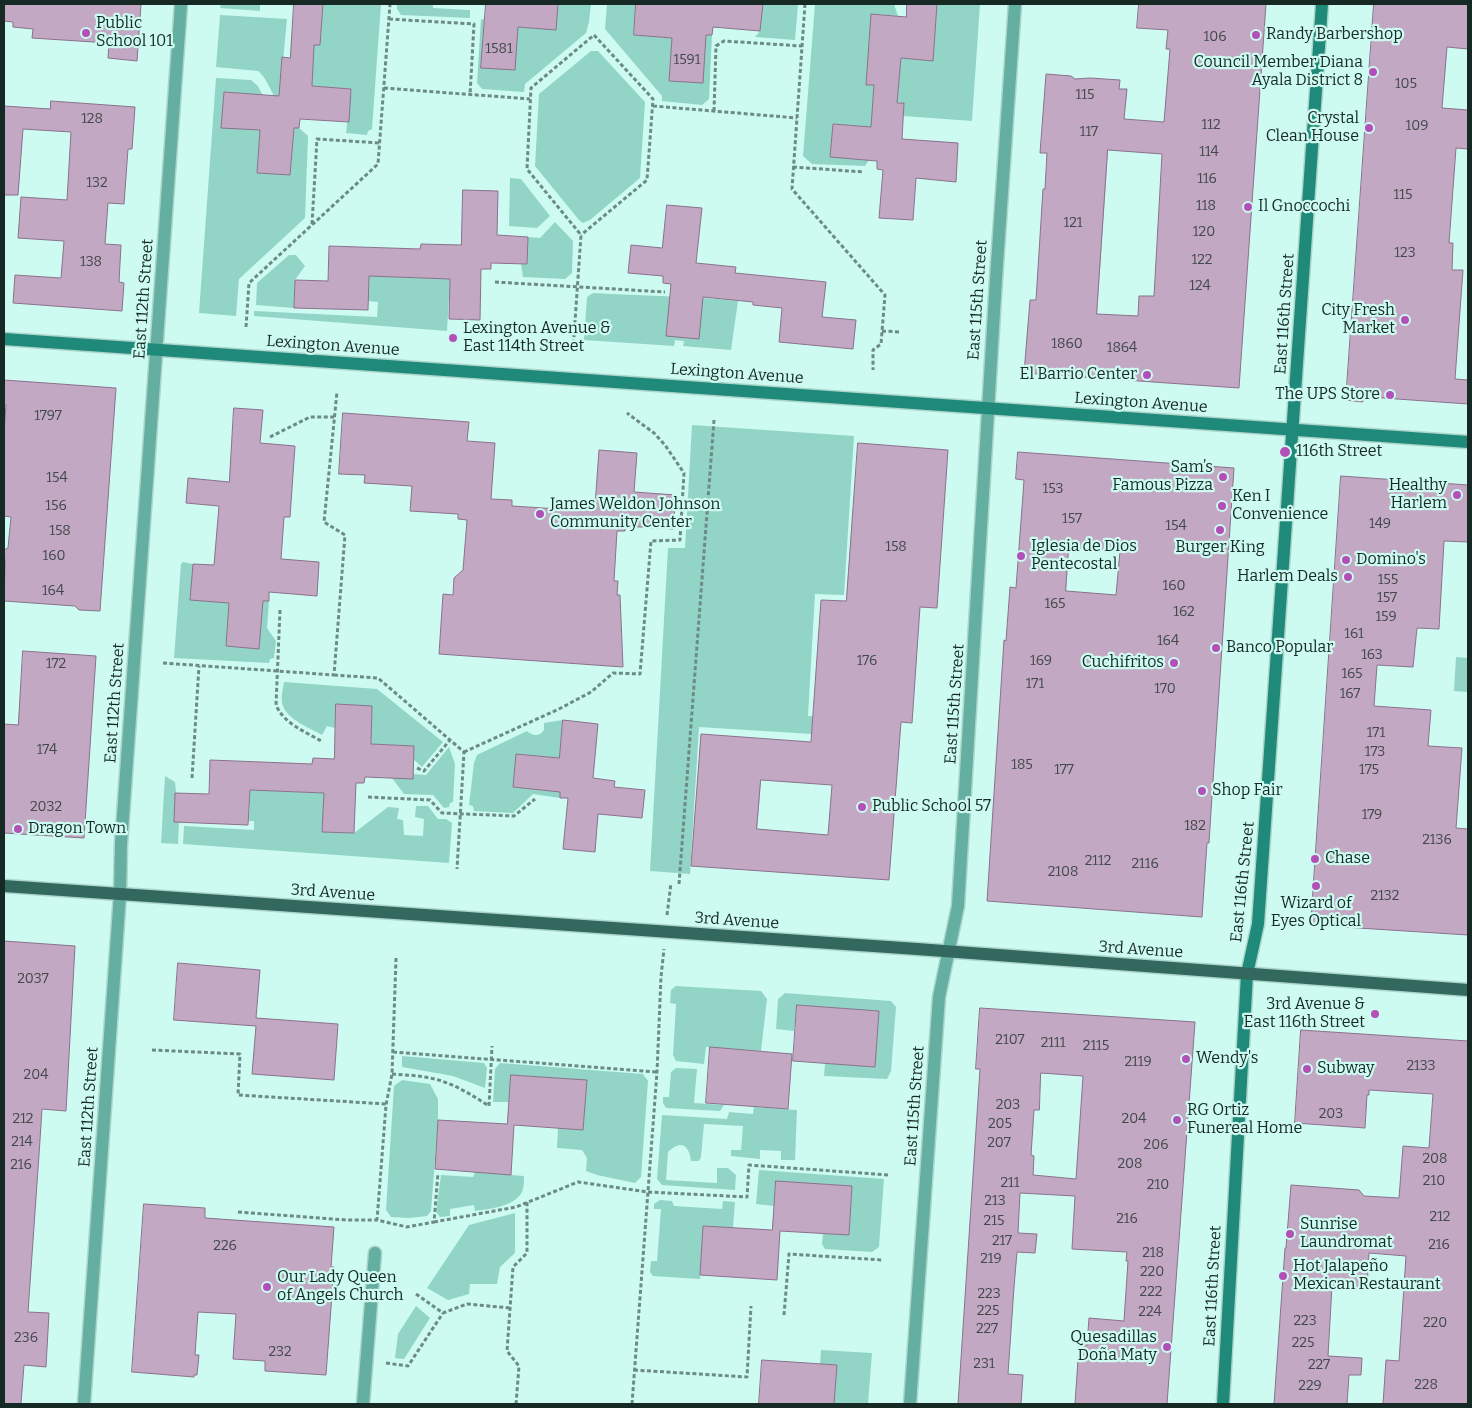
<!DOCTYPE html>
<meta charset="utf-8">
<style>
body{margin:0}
#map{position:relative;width:1472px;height:1408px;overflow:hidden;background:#cdfbf1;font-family:Bitter,serif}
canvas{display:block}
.frame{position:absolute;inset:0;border:5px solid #172925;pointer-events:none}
</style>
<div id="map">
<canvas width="1472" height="1408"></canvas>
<div class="frame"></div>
</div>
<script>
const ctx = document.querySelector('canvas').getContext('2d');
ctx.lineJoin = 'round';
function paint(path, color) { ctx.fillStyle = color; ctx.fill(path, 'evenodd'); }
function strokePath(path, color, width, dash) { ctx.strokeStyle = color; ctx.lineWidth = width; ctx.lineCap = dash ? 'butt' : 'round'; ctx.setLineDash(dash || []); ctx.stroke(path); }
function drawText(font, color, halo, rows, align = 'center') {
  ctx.font = font + ' Bitter,serif'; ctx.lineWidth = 4.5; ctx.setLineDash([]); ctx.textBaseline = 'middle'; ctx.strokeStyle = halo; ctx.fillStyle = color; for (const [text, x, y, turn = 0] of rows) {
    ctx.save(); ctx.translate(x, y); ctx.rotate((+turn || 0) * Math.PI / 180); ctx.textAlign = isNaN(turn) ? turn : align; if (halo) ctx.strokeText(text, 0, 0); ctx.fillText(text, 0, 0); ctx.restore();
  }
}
const green = new Path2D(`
 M221,4h39v7l-40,-3z
 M323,4h58l-9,125 -4,2 -1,4 -21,-2 5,-44 -39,-3 2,-41h6z
 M397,4h36v4l37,2v8l-69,-3 -4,-6z
 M558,4h33l-2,18 -3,11 -61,51 -1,8 -42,-3 -5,-6 4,-64 4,1 -3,48 36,-41 38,3z
 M607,4h29l-2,31 38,3 -3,43 34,2 3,-48h6l-3,64 -7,6 -40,-4v-5l-57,-67z
 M763,4h35l-3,36 -40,-3 5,-6z
 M815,4h79l4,12 -26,-2 -6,71h8l-3,42 -38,-3 -3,33 39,3 -4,6 -53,-2 -9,-8z
 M937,4h43l-8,117 -69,-5 1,-13 -8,-1 5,-44 32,3z
 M220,15l67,4 -8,84c-9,-10 -10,-23 -21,-32l-42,-4z
 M591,51h7l47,51 -5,76 -50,42 -7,3 -4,-3 -44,-54 4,-72z
 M216,78l35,2 7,6 8,16 -17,-8 -25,-2 -3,35 39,3 -3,43 33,2 4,-47h5l9,8 -3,82 -66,61 -3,37 -37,-3z
 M510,178l11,1 29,37 -13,12 -28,-2z
 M555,222l18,19 -1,32 -7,6 -42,-2 -2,-13h6l1,-27 12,1z
 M289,255h7l9,11 -10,14 -1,28 -38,-3 1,-22z
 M369,276l81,3 -3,52 -193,-15v-5l123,6 1,-15 -10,-1z
 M593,293c48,3 97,3 145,8l-7,49 -48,-4 1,-5 -9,-1 -1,6 -90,-6 3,-43z
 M692,425l162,11 -10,159 -29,-1 -7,122 37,3 -2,17 -144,-9 -9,147 -40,-3 18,-323h17z
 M183,562l10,2 -2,36 38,3 -3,43 33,2 4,-47h6l-2,27 9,13 -2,17 -4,1 -1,4 -95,-5 7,-94z
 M1456,657l12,1v34l-14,-1z
 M284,682l93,7 66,53 -21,25 -9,-8 1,-13 -43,-2 1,-38 -36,-2 -1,24 -8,-2 -5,9c-12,-7 -34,-15 -39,-29 -3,-7 0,-17 1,-24z
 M563,720l-4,38 -43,-4 -3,33 47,5v6l-27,-4 -20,19 -39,-2 -1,-5 -4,-1 5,-42 3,-8 50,-24c5,5 13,6 17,-1v-7z
 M449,747l6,17 -2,38 -3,1 -1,4 -5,1 -11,-13 -29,-1 -12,-16 20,1 1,-5 13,1z
 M165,776l10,6 4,40 -1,22 -17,-1z
 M250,790l74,3 -1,39 31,1 34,-26 11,1 -2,11 6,1 1,15 19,1 1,-17 -9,-2 1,-11h12l10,13h8l6,4 -3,40 -266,-19 1,-18 70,4v-9h-5z
 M676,986l85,5 6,8 -6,52 -55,-4 -2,17 -28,-3 -3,-6 3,-51 -6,-1 1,-13z
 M785,993l106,8 5,6 -5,64 -4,8 -63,-3 1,-13 50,4 4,-56 -82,-6 -3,26 -18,-2 2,-30z
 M402,1056l82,7 3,5 -2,20 -32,-12 -51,-9z
 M500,1063l143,11 5,7 -7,96 -6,6 -38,-8 -11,-4 1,-13 -5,-8 -25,-2 1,-20 25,1 4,-49 -76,-5 -2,27h-16l2,-33z
 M676,1068l21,1 -3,34 30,2 -4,6 -54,-3 -3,-5v-6h6l2,-25z
 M402,1080l28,4 8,15v21l-7,91 -4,5 -18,2 -18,-1 -5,-7 8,-124z
 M754,1107l43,3 -2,50h-14v-9l-21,-1v9l-29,-3v-6h10l2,-24 -39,-2 -3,33 -2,4h-8c-2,-16 -10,-22 -23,-9l-2,28 51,3v-15h11l8,7 -1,15 -73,-5 -5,-6 5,-64 65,4 2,-7 24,2z
 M759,1170l125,9 -5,68 -7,5 -47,-3 -3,-5 1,-11 26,2 3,-49 -76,-4 -2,24 -18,-2z
 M475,1172l49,4c0,5 0,12 -2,16 -8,15 -33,17 -47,19l-1,-6 -24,4v7l-10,1 -4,-5 5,-37 32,2z
 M660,1200l12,1 2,5 48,3 1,-8 12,1 -2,26 -30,-2 -3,53 -47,-3 -3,-4 1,-11h6l4,-52h-7v-5z
 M515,1213v40l-15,14 -3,17h-27l-1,10 -21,6 -21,-12 42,-63z
 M416,1306l14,12 -26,41 -9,-1 3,-24z
 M821,1350l51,3 -4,51h-34l3,-38 -17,-2z`);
const building = new Path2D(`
 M4,4h137l-4,57 -29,-3 1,-15 -77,-5 1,-9 -20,-2v-5l-9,-1z
 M294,4h29l-3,41h-6l-2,41 39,3 -2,33 -49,-3 -1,9h-5l-4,47 -33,-2 3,-43 -39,-2 3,-36 55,4 3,-39 8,1z
 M486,4h72l-2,26 -38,-3 -3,43 -34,-2z
 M636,4h127l-3,27 -47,-4 -1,8h-6l-3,48 -34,-2 3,-43 -38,-3z
 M907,4h30l-4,57 -32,-3 -4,45h7l-2,36 56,4 -2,39 -40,-4 -3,42 -34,-2 4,-48 -6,-1v-8l-47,-4 3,-33 38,3 3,-42h-8l5,-71 35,3z
 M1139,4h127l-27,384 -215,-15 6,-73h6l7,-111h2l2,-36h-7l6,-79 25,2 4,3 15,-1 30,2 -1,9h8l-3,30 40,3 6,-73h-4l2,-19 -31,-2zM1108,150l54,4 -8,142h-15l-1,20 -41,-2z
 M1374,4h94v45l-21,-2 -5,61 26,2v39l-12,-1 -7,95h4l-1,27h11l-8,109 13,1v24l-99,-7 -7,5 -16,-2z
 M51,101l84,6 -3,42h-4l-4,55 -16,-1 -3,41 16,1 -2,37 5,1 -2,28 -109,-8 2,-28 46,3 3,-37 -46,-3 3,-41 46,3 4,-68 -48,-3 -5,66h-14v-89l46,3z
 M463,190l35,1 -1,44 31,2 -1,27 -36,-1v6h-10l-1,51 -31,-1 1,-40 -81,-3 -1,34 -74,-2 1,-28 33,1 1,-35 91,3 1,-5 40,1z
 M667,205l35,3 -6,55 40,4 -1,6 91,9 -4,35 34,3 -3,29 -74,-7 3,-34 -29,-3v-3l-50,-5 -4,42 -33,-3 5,-52 -8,-1v-7l-35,-3 3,-28 31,3z
 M4,380l112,8 -16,223 -21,-1 -4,-4 -71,-5 1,-38 -1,-13 4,-2 3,-31 -7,-1v-85l2,-26h-2z
 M234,408l29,2 -3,33 35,3 -5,71h-6l-3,42 38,3 -2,34 -48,-4v9h-6l-4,48 -33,-3 3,-43 -39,-3 3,-36 21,1 5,-59 -33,-3 2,-25 41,4z
 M343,413l126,9 -2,19 28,2 -4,56 21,1v6l62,4v-5l21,1 4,-56 38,3 -3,39 42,3 -3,34 -48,-3v5h-8l-3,50h4l-1,14h3l3,72 -184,-13 4,-60 10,1 1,-17 9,-8 4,-50 -9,-1v-5l-48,-3 2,-25 -48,-3 1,-8 -26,-1z
 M858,443l90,7 -11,158 -17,-1 -8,116 -11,-1 -12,158 -198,-14 10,-132 110,8 10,-142 25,1zM761,780l71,5 -4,50 -71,-6z
 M1018,452l216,16 -23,343 -2,32h-2l-5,74 -215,-16 17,-261 2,1 4,-54 6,1 7,-94 1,-14 -8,-1zM1069,548l51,3 -4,44 -50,-4z
 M1341,476l127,9v57l-24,-1 -5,88 -22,-1 -4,39 -36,-2 -3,41 57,4 -3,36 34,2 -6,80 12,1v106l-157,-10z
 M23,651l73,5 -12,182 -80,-5v-109l14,1z
 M336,704l36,2 -1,38 43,2 -1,33 -48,-2 -1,6h-8l-2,50 -32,-1 2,-39 -74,-3 -2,35 -74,-3 1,-29 34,1 1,-34 102,4 1,-6 21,1z
 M563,720l35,4 -5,54 22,3 -1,6 31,3 -3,28 -44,-4 -3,38 -32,-3 5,-51h-8v-6l-47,-5 3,-33 43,4z
 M4,941l71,5 -9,165 -24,-2 -3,46 -11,157 21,1 -3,54 -22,-2 -3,39h-17z
 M178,963l82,7 -4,48 82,6 -4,56 -82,-6 4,-48 -82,-6z
 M797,1005l82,6 -4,56 -82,-6z
 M980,1008l215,14 -28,382h-92l4,-59h8l2,-27 35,3 4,-60h-2l1,-9 -55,-3 3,-53 -55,-3 -2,40 19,1 -2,19 -18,-1 -3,35 -6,87 15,1 -2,29h-63l22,-335h-4zM1041,1073l42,3 -7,103 -43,-4 1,-19 -3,-1 3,-45h5z
 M1301,1030l167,11v363h-85l3,-44 13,1 7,-105 -37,-3 -2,35 -35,-2 -4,70 34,2 -1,17h-12l-2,29h-73l11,-156h1l5,-63 68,5 5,6 35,2 4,-52 26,2 4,-54 -64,-4v5h-2l-2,33 -70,-5z
 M710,1047l82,7 -4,55 -82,-6z
 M511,1075l76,5 -4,50 -69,-5 -3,50 -76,-6 3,-49 69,4z
 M776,1181l76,5 -3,49 -69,-4 -3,49 -77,-5 3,-49 69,4z
 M144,1204l61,4v10l129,9 -3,40h3l-8,108 -61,-4v-10l-32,-2 3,-45 -38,-2 -3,43h4l-2,20h-3v2l-62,-5z
 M762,1360l75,5 -3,39h-75z`);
const path = new Path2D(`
 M805,4l-13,185 93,106 -4,49 -8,6v20
 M389,19l85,5 -4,71
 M384,88l146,11
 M653,106l144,12
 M714,111l2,-65 8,-5 78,5
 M793,167l71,5
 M312,224l5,-85 63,4
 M495,282l170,10
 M246,327l3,-44 129,-119 12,-160
 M882,331l19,1
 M573,350l8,-115 -54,-66 4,-81 63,-53 59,64 -6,81 -66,55
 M270,437l40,-20h24
 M280,610l-4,95c8,19 30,27 47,37
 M163,663l171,12 11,-140 -21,-13 13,-130
 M334,675l44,3 86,74 -7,117
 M464,752l95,-43 32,-17 22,-19 27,1 11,-133 29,-1 4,-67 -19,-28 -11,-12 -27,-20
 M417,768l7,3 26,-31
 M192,778l7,-112
 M368,797l62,3 12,13 72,3 21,-17
 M679,884l35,-464
 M667,915l4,-32
 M396,958l-4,116 -6,31 -9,115 30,7 27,-5 4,-49
 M152,1050l88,4 -2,41 148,9
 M393,1052l264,20
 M392,1074c11,1 22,1 32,3 24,3 45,16 65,29l3,-60
 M238,1212l109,8h30
 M434,1222l82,-15 62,-25 70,10 99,5 2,-32 140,10
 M416,1294l27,19 24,-9 43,4
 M784,1315l5,-61 94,6
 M386,1363l22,3 35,-53
 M634,1370l113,7 4,-71
 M516,1404l3,-38 -12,-15 6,-84 14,-14v-51
 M632,1404l25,-332 4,-95 3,-28`);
const street = new Path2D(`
 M84,1404l36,-510 1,-50 60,-840
 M363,1404l12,-151
 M910,1404l29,-407 19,-91 38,-627 19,-275`);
const secondary = new Path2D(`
 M4,339l1464,103
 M1223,1404l24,-430 11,-50 64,-920`);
const primary = new Path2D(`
 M4,886l913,63 551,41`);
const markers = [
 [86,33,5,"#b250b8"],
 [1256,35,5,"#b250b8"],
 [1373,72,5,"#b250b8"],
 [1369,128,5,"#b250b8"],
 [1248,207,5,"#b250b8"],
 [1405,320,5,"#b250b8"],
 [453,338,5,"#b250b8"],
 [1147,375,5,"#b250b8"],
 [1390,395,5,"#b250b8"],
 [1285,452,6,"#b250b8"],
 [1223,477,5,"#b250b8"],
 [1457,495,5,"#b250b8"],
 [1222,506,5,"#b250b8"],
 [540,514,5,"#b250b8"],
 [1220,530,5,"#b250b8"],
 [1021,556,5,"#b250b8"],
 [1346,560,5,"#b250b8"],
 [1348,577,5,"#b250b8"],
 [1216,648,5,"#b250b8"],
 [1174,663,5,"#b250b8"],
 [1202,791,5,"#b250b8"],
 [862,807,5,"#b250b8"],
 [18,829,5,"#b250b8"],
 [1315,859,5,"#b250b8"],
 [1316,886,5,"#b250b8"],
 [1375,1014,5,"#b250b8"],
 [1186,1059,5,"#b250b8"],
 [1307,1069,5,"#b250b8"],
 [1177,1120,5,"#b250b8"],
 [1290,1234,5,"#b250b8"],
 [1283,1276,5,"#b250b8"],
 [267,1287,5,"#b250b8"],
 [1167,1347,5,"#b250b8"]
];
const numberNames = [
 ["106",1215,37],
 ["1581",499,49],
 ["1591",687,60],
 ["105",1406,84],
 ["115",1085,95],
 ["128",92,119],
 ["112",1211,125],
 ["109",1417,126],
 ["117",1089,132],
 ["114",1209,152],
 ["116",1207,179],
 ["132",97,183],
 ["115",1403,195],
 ["118",1206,206],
 ["121",1073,223],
 ["120",1204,232],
 ["123",1405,253],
 ["122",1202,260],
 ["138",91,262],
 ["124",1200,286],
 ["1860",1067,344],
 ["1864",1122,348],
 ["1797",48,416],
 ["154",57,478],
 ["153",1053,489],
 ["156",56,506],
 ["157",1072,519],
 ["149",1380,524],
 ["154",1176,526],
 ["158",60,531],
 ["158",896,547],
 ["160",54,556],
 ["155",1388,580],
 ["160",1174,586],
 ["164",53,591],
 ["157",1387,598],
 ["165",1055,604],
 ["162",1184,612],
 ["159",1386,617],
 ["161",1354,634],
 ["164",1168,641],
 ["163",1372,655],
 ["176",867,661],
 ["169",1041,661],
 ["172",56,664],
 ["165",1352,674],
 ["171",1035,684],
 ["170",1165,689],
 ["167",1350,694],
 ["171",1376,733],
 ["174",47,750],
 ["173",1375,752],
 ["185",1022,765],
 ["177",1064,770],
 ["175",1369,770],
 ["2032",46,807],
 ["179",1372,815],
 ["182",1195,826],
 ["2136",1437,840],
 ["2112",1098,861],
 ["2116",1145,864],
 ["2108",1063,872],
 ["2132",1385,896],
 ["2037",33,979],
 ["2107",1010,1040],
 ["2111",1053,1043],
 ["2115",1096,1046],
 ["2119",1138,1062],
 ["2133",1421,1066],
 ["204",36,1075],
 ["203",1008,1105],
 ["203",1331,1114],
 ["212",23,1119],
 ["204",1134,1119],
 ["205",1000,1124],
 ["214",22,1142],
 ["207",999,1143],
 ["206",1156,1145],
 ["208",1435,1159],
 ["208",1130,1164],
 ["216",21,1165],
 ["210",1434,1181],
 ["211",1010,1183],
 ["210",1158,1185],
 ["213",995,1201],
 ["212",1440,1217],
 ["216",1127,1219],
 ["215",994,1221],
 ["217",1002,1241],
 ["216",1439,1245],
 ["226",225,1246],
 ["218",1153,1253],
 ["219",991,1259],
 ["220",1152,1272],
 ["222",1151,1292],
 ["223",989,1294],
 ["225",988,1311],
 ["224",1150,1312],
 ["223",1305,1321],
 ["220",1435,1323],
 ["227",987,1329],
 ["236",26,1338],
 ["225",1303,1343],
 ["232",280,1352],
 ["231",984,1364],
 ["227",1319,1365],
 ["228",1426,1385],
 ["229",1310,1386]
];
const poiNames = [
 ["Public",96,24],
 ["School 101",96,42],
 ["Randy Barbershop",1266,35],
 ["Council Member Diana",1363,63,"right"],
 ["Ayala District 8",1363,81,"right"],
 ["Crystal",1359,119,"right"],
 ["Clean House",1359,137,"right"],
 ["Il Gnoccochi",1258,207],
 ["City Fresh",1395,311,"right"],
 ["Market",1395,329,"right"],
 ["Lexington Avenue &",463,329],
 ["East 114th Street",463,347],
 ["El Barrio Center",1137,375,"right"],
 ["The UPS Store",1380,395,"right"],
 ["116th Street",1296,452],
 ["Sam’s",1213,468,"right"],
 ["Famous Pizza",1213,486,"right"],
 ["Healthy",1447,486,"right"],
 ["Harlem",1447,504,"right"],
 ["Ken I",1232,497],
 ["Convenience",1232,515],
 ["James Weldon Johnson",550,505],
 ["Community Center",550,523],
 ["Iglesia de Dios",1031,547],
 ["Pentecostal",1031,565],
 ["Burger King",1220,548,"center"],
 ["Domino's",1356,560],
 ["Harlem Deals",1338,577,"right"],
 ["Banco Popular",1226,648],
 ["Cuchifritos",1164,663,"right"],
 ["Shop Fair",1212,791],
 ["Public School 57",872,807],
 ["Dragon Town",28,829],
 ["Chase",1325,859],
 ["Wizard of",1316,904,"center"],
 ["Eyes Optical",1316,922,"center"],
 ["3rd Avenue &",1365,1005,"right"],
 ["East 116th Street",1365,1023,"right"],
 ["Wendy's",1196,1059],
 ["Subway",1317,1069],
 ["RG Ortiz",1187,1111],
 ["Funereal Home",1187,1129],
 ["Sunrise",1300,1225],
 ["Laundromat",1300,1243],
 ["Hot Jalapeño",1293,1267],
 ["Mexican Restaurant",1293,1285],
 ["Our Lady Queen",277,1278],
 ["of Angels Church",277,1296],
 ["Quesadillas",1157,1338,"right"],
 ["Doña Maty",1157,1356,"right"]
];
const streetNames = [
 ["East 112th Street",144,299,-86],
 ["East 115th Street",978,300,-86],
 ["East 116th Street",1285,314,-86],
 ["Lexington Avenue",333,346,4],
 ["Lexington Avenue",737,374,4],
 ["Lexington Avenue",1141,403,4],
 ["East 112th Street",115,703,-86],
 ["East 115th Street",955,704,-86],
 ["East 116th Street",1243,882,-84],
 ["3rd Avenue",333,893,4],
 ["3rd Avenue",737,921,4],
 ["3rd Avenue",1141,950,4],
 ["East 115th Street",915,1106,-86],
 ["East 112th Street",89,1107,-86],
 ["East 116th Street",1213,1286,-87]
];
paint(green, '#92d5c7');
paint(building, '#c3a8c3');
strokePath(building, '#8a718b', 1);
strokePath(street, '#acd5cc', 15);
strokePath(secondary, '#acd5cc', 15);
strokePath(primary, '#acd5cc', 15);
strokePath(path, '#6c8b84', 3, [4, 2.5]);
strokePath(street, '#64afa1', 12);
strokePath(secondary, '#208a7a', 12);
strokePath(primary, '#32685e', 12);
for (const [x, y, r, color] of markers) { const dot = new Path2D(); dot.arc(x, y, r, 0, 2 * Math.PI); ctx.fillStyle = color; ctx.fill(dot); strokePath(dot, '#cdfbf1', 2); }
drawText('14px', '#42494c', null, numberNames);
drawText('16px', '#172925', '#cdfbf1', poiNames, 'left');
drawText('16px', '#172925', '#cdfbf1', streetNames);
</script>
